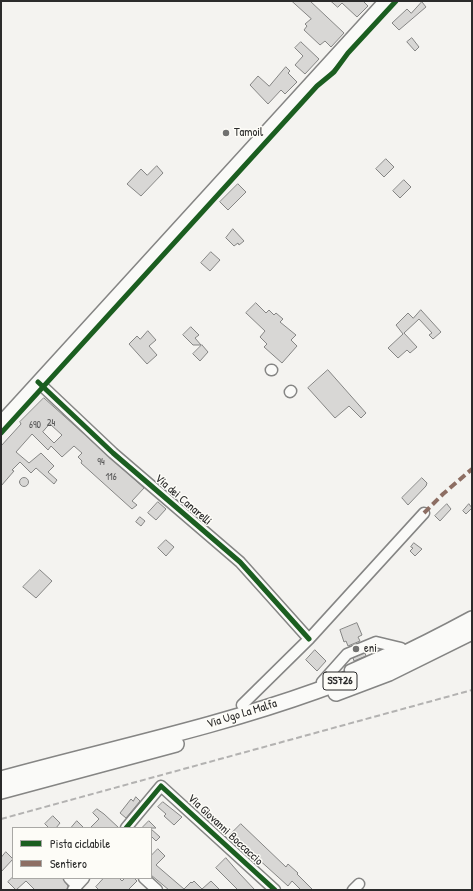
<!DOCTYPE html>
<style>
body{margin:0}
#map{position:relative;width:473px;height:891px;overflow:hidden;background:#f4f3f0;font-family:"Patrick Hand",sans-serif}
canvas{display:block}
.frame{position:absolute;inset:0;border:2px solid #2b2b2b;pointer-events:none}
.legend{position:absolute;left:12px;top:827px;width:140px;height:52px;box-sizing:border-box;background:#fdfcf7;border:1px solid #a9a8a5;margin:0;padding:5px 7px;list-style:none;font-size:12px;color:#2b2b2b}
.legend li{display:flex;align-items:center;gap:8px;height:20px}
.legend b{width:20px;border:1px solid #a9a8a5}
</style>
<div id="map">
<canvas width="473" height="891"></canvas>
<div class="frame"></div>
<ul class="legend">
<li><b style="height:5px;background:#1b5e20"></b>Pista ciclabile</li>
<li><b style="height:5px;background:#8d6e63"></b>Sentiero</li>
</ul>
</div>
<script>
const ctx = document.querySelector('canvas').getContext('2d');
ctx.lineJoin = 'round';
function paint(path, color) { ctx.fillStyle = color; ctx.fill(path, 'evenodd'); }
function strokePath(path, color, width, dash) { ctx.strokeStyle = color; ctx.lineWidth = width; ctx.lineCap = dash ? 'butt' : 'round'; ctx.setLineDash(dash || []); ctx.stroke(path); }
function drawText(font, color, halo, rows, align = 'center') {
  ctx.font = font + ' "Patrick Hand",sans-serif'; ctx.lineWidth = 3; ctx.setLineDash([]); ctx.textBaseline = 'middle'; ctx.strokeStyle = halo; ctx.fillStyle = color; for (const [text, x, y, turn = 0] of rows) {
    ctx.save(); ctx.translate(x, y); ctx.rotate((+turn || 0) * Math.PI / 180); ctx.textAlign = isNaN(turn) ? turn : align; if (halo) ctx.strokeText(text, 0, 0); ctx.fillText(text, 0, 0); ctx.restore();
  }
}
const building = new Path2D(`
 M292,1h18l34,32 -13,14 -6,-6 -5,4 -16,-15 3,-4 -2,-2 6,-5z
 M331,1h32l5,5 -11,11 -15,-14 -4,4z
 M422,2l4,5 -27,23 -7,-7 15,-14 4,4z
 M412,38l7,9 -4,4 -8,-9z
 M301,42l18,17 -14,15 -10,-9 8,-9 -8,-8z
 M286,67l4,4 -2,2 9,9 -12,12 -4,-4 -13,14 -18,-19 8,-9 11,10z
 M386,159l8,8 -10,10 -8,-8z
 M157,166l6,7 -22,23 -14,-12 14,-15 6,6z
 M404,180l7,7 -11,11 -7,-7z
 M238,184l8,8 -18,18 -8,-8z
 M233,229l11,12 -5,4 -1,-2 -4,3 -8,-8z
 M211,252l9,8 -10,11 -9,-8z
 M256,303l10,10 3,-3 5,5 2,-2 7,6 -3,3 16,13 -5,5 6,6 -15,17 -18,-16 3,-3 -7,-7 5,-6 -19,-18z
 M421,310l20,22 -8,7 -4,-4 3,-2 -13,-14 -15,14 13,14 -7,6 -3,-3 -9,8 -10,-10 15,-14 -7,-9 12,-12 5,5z
 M191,327l8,8 -4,3 6,7h-8l-10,-10z
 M148,331l8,9 -7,6 8,9 -10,9 -18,-20 8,-8 3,3z
 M202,345l6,7 -8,9 -7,-7z
 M328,370l38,43 -5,5 -12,-12 -14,12 -27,-30z
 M44,398l100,90 -12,13 5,4 -5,4 -51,-46 1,-2 -4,-4 4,-4 -8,-7 -12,11 -11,-11 -3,4 -16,-16 -16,18 13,11 12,-10 13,13 -6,6 9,8 -3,4 -18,-16 -5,5 -11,-11 -8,8 2,1 -13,15v-40l20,-22 -1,-2zM50,424l12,11 -8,8 -11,-11z
 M19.5 482a4.5 4.5 0 1 1 9 0a4.5 4.5 0 1 1-9 0Z
 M422,478l5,5 -1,3 -18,19 -6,-7z
 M158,502l8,7 -10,11 -8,-7z
 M447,504l4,5 -11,12 -5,-5z
 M469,504l3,4 -6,6 -3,-3z
 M140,517l5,4 -4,5 -5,-4z
 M166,540l8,7 -8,9 -8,-8z
 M414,543l8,6 -7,7 -5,-5 3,-3 -2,-1z
 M40,570l12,11 -16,17 -13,-11z
 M357,623l5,12 -4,2 2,4 -12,5 -2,-5 -2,1 -4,-12z
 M315,650l11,11 -9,10 -11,-11z
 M365,653l1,3 -12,5 -1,-3z
 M136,797l4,4 -14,17 -6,-5 11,-14 2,2z
 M163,802l19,15 -8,8 -10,-9 2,-2 -8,-7z
 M97,809l7,5 15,14h-29l9,-9 -6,-6z
 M53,816l7,7 -4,5h-7l-4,-4z
 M77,821l7,7h-13z
 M149,821l7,7h-14z
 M241,824l45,43 2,-3 10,9 -1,1 16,16h-12l-9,-9 -4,5 -32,-29 -1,2 -25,-24z
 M151,829l9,8 -4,4 -5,-5z
 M158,849l7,7 -9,9 28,24 7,-7 1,1 2,-2 8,8 9,-8 9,9h-51l-18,-15v-19z
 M6,852l7,7 -12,13v-14z
 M226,858l13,15 16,17h-17l-22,-22z
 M12,878h51l5,8 -1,4h-32l-9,-9 -10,9 -8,-8z
 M104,878h15l3,3 3,-3h9l3,3 -9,9h-29l-3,-3z`);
const minor = new Path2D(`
 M271,370h1
 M38,382l75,71 127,109 69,77
 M290,392l1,-1
 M350,670l40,-18
 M322,682l25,-28 29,-12 25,6
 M242,705l67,-66 115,-126
 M126,828l35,-42 114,104
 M69,878l8,8
 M144,878l13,12
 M73,890l11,-12
 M353,890l6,-6`);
const major = new Path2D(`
 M1,423l385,-422`);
const highway = new Path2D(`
 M336,693l53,-20 83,-41
 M1,779c105,-29 212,-51 315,-88 54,-19 106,-45 156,-72
 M1,791l175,-47`);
const rail = new Path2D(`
 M1,819l471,-129`);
const quiet = new Path2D(`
 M424,513l19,-19 29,-25`);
const cycleway = new Path2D(`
 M38,382l75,71 127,109 69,77
 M1,433l316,-347 17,-14 14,-19 48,-52
 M126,828l35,-42 114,104`);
const markers = [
 [226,133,4,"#717170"],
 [356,649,4,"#717170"]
];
const numberNames = [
 ["24",51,423],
 ["690",35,425],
 ["94",101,462],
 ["116",111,477]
];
const shields = [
 [340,681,34]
];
const shieldNames = [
 ["SS726",340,681]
];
const poiNames = [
 ["Tamoil",234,133],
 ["eni",364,649]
];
const streetNames = [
 ["Via dei Canarelli",183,500,41],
 ["Via Ugo La Malfa",242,714,-17],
 ["Via Giovanni Boccaccio",225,830,43]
];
paint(building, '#d8d7d5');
strokePath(building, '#858584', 1);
strokePath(minor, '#858584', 13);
strokePath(major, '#858584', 16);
strokePath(highway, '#858584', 18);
strokePath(minor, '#fafaf8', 10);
strokePath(major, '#fafaf8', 13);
strokePath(highway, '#fafaf8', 15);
strokePath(rail, '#b3b2b1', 2, [6, 3]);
strokePath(quiet, '#8d6e63', 4, [8, 4]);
strokePath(cycleway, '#1b5e20', 5);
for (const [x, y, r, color] of markers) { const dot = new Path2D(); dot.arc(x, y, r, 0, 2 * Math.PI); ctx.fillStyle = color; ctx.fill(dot); strokePath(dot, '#fdfcf7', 1.5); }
drawText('10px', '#565656', null, numberNames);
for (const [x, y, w] of shields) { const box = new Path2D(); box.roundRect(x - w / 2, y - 9, w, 18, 3); ctx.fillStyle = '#fdfcf7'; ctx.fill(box); strokePath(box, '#2b2b2b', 1); }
drawText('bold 11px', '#2b2b2b', null, shieldNames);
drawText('12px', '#2b2b2b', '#fdfcf7', poiNames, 'left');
drawText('12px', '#2b2b2b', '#fdfcf7', streetNames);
</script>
